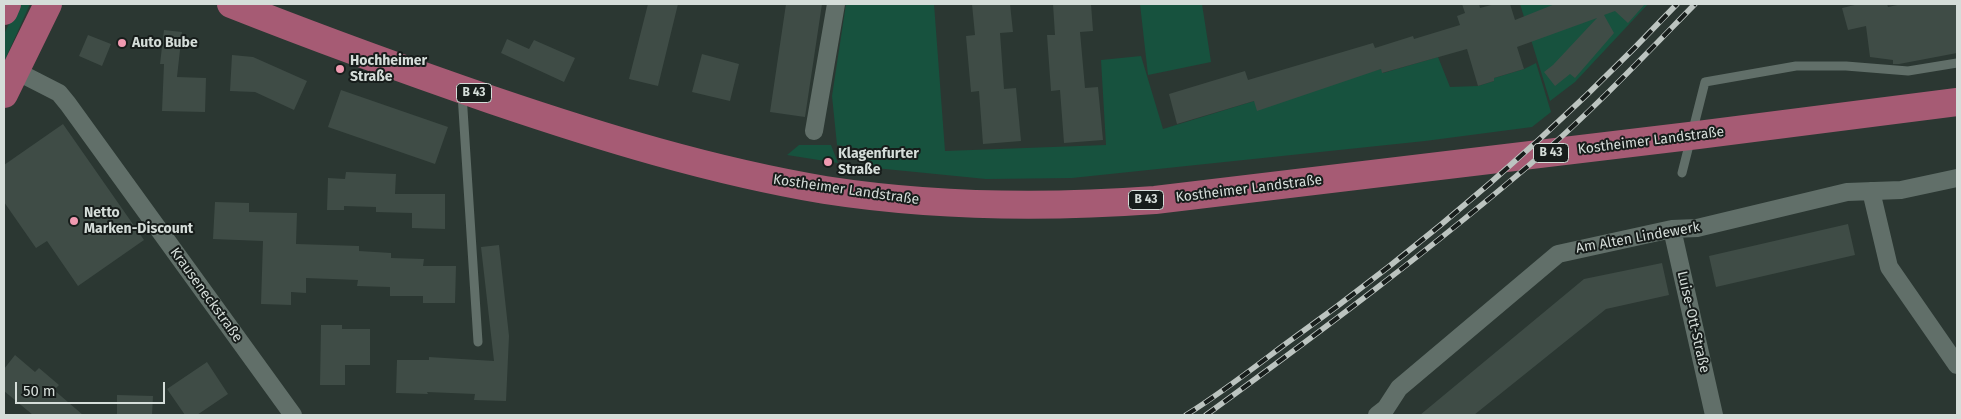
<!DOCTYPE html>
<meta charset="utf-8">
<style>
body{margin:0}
#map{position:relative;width:1961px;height:419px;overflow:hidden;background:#2b3732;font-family:"Fira Sans",sans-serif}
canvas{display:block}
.frame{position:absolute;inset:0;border:5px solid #d5ddd9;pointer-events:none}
.scale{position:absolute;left:15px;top:382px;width:150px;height:22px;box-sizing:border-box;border:2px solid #d5ddd9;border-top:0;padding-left:6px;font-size:15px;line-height:18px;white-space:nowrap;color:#d5ddd9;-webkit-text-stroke:4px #171d1b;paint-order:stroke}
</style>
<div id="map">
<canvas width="1961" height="419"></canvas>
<div class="frame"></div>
<div class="scale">50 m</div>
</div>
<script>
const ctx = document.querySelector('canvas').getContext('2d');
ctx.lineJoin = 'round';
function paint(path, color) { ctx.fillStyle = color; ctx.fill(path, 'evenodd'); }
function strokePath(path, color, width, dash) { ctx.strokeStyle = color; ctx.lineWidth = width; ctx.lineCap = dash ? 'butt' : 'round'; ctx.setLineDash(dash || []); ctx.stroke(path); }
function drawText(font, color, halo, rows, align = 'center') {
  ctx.font = font + ' "Fira Sans",sans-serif'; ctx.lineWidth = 4; ctx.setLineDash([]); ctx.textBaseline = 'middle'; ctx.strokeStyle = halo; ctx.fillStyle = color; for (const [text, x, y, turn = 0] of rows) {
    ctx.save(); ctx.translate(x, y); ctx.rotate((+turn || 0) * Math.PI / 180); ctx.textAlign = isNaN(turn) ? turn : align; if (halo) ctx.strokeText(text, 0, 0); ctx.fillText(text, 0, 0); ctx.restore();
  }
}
const green = new Path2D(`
 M19,4h11l-26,58v-28z
 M846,4h88l11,147 161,-6 -5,-85 40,-4 22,73 91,-28 127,-32 2,4 55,-16 12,30 28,-1 16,-5v-3l30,-9 12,-6 15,49 -19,15 -107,14 -353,37 -86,1 -121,-12 2,-16 25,3 -55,-9 -5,-49z
 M1140,4h62l9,58 -63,13z
 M1520,4h128l-73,78 -25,19z
 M799,145h32l7,18 -51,-8z`);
const building = new Path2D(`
 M648,4h30l-20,82 -29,-7z
 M786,4h36l-17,113 -35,-5z
 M972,4h38l3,28 -13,1 4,56 12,-1 5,53 -38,3 -4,-53 -8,1 -5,-56 9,-1z
 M1053,4h38l2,27 -13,1 5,56 13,-1 5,53 -39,3 -4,-53 -9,1 -4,-56h8z
 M1462,4h17l1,4 15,-4h15l5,16 40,-16h90l-17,19 -13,-12 -11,4 10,18 -39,45 -5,-4 -15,12 -11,-14 9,-7 44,-47 -80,29 7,22 -30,9v3l-16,5 -11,-37 -85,24 -1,-4 -124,42 -3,-10 -77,23 -8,-30 76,-23 3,9 125,-37 2,5 38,-12 1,3 46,-14 -3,-9 8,-3z
 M1859,4h28l1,3 14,-3h55v49l-58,11h-6v-4l-23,-3 -4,-31 -18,4 -6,-22z
 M164,30l18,2 -5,45 29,1 -1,34 -43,-1 2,-47h-4z
 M88,35l23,9 -9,22 -23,-10z
 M507,39l22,10 5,-9 41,18 -11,24 -63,-29z
 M702,54l37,10 -9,37 -38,-9z
 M232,55l21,2 54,24 -13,29 -39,-18 -25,-1z
 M341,90l107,37 -13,37 -107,-37z
 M63,124l81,116 -66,46 -31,-45 -11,7 -32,-46v-37z
 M346,172l50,2 -1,20h50v35l-33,-1v-15l-36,-1v-5l-32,-1v4h-17l1,-32 17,1z
 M215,202l34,1v9l48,1 -1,31 63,2v5l32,2v5l33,1 -1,7h33l-1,37h-32v-7h-33v-9l-33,-1 1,-6 -52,-2v15l-15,-1v13l-30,-1 2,-63 -50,-2z
 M1848,224l7,31 -139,32 -7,-31z
 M499,245l10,91 -3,65 -32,-1 1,-6 -48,-2 1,2 -32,-1 1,-33h32v-3l65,4 -13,-114z
 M1662,263l7,32 -63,14 -132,106h-54l164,-136z
 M321,325h21v4h28v36h-25v20h-25z
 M15,355l20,17 4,-4 20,17 -5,5 29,25h-50l-29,-24v-22z
 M207,362l21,32 -31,21h-12l-18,-26z
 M117,395l36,1 -1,19h-35z`);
const service = new Path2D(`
 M462,94l16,248
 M1682,173l23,-91 91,-16h50l62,5 49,-8`);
const minor = new Path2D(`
 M16,71l43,22 9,11 225,311
 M814,131l22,-127
 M1871,191l18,76 68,98
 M1672,229l42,186
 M1377,415l9,-7 13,-20 159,-134 114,-25 25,-1 150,-36 54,-2 56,-12`);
const primary = new Path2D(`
 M231,4c86,34 174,66 261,96 109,37 220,71 333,90 110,17 220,18 330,10l543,-65 259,-33
 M4,11l3,-7
 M4,94l44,-90`);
const rail = new Path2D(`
 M1186,415c34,-21 66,-46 98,-70 142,-101 274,-215 393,-341
 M1206,415c114,-83 227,-167 335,-260 54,-47 104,-100 154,-151`);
const markers = [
 [122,43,5,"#f19ab1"],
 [340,69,5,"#f19ab1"],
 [828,162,5,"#f19ab1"],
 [74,221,5,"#f19ab1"]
];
const shields = [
 [474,93,35],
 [1551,153,35],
 [1146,200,35]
];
const shieldNames = [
 ["B 43",474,93],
 ["B 43",1551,153],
 ["B 43",1146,200]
];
const poiNames = [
 ["Auto Bube",132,43],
 ["Hochheimer",350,61],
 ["Straße",350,77],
 ["Klagenfurter",838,154],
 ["Straße",838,170],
 ["Netto",84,213],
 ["Marken-Discount",84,229]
];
const streetNames = [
 ["Kostheimer Landstraße",1651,141,-7],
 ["Kostheimer Landstraße",1249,189,-7],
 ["Kostheimer Landstraße",846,190,8],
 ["Am Alten Lindewerk",1638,238,-10],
 ["Krauseneckstraße",206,295,54],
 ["Luise-Ott-Straße",1693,322,77]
];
paint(green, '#17523e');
paint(building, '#3f4c46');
strokePath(service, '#616f69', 9);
strokePath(minor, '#616f69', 18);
strokePath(primary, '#a65b74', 28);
strokePath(rail, '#bcc4c0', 5.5);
strokePath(rail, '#171d1b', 4, [11]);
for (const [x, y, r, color] of markers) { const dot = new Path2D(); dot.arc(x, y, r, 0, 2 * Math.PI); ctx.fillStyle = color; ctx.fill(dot); strokePath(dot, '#171d1b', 2); }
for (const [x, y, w] of shields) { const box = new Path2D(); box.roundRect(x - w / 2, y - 9.5, w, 19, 4); ctx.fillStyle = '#171d1b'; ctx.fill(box); strokePath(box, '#d5ddd9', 1); }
drawText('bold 12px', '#d5ddd9', null, shieldNames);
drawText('bold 14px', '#d5ddd9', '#171d1b', poiNames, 'left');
drawText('14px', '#d5ddd9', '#171d1b', streetNames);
</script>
